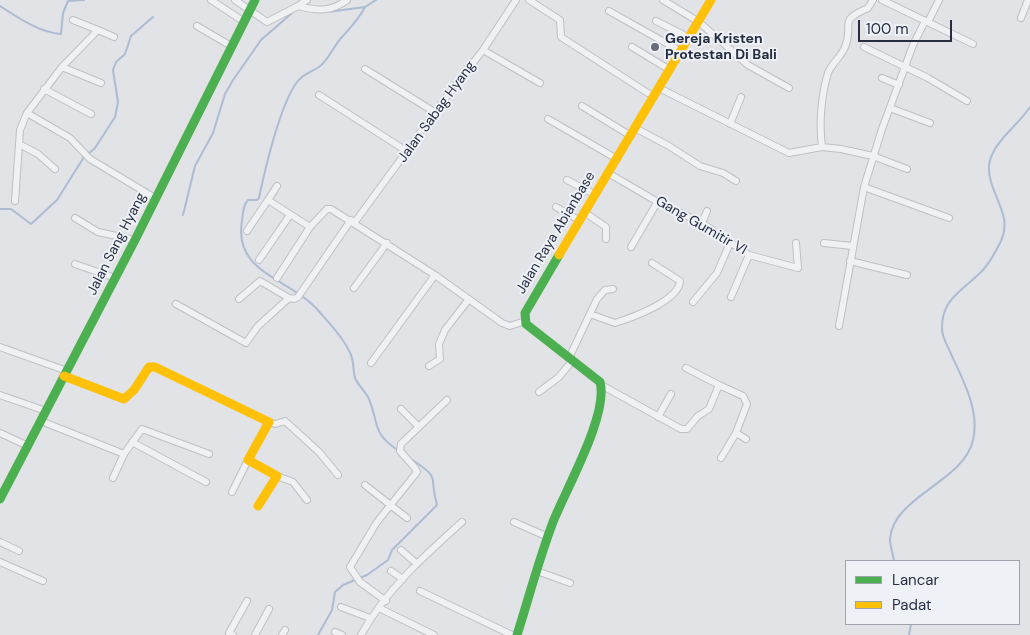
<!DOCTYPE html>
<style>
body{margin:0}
#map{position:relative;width:1030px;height:635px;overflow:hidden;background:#e1e3e6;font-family:"DM Sans",sans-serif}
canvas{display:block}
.legend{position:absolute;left:845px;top:560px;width:175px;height:65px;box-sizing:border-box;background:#eef1f6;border:1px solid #9ea3ae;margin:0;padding:6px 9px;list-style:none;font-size:15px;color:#272e41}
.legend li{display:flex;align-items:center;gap:10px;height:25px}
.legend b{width:25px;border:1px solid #9ea3ae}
.scale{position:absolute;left:858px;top:20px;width:94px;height:22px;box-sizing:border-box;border:2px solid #272e41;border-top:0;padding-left:6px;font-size:15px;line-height:18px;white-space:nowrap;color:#272e41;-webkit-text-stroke:4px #eef1f6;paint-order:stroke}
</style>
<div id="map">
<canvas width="1030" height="635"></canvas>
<ul class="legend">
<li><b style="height:6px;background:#4caf50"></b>Lancar</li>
<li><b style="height:6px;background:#ffc107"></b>Padat</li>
</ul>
<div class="scale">100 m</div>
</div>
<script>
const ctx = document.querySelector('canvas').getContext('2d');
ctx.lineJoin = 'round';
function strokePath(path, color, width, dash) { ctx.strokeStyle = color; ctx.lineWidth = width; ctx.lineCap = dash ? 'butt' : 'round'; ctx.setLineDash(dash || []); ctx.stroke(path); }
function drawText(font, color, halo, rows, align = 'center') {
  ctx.font = font + ' "DM Sans",sans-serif'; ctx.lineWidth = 4; ctx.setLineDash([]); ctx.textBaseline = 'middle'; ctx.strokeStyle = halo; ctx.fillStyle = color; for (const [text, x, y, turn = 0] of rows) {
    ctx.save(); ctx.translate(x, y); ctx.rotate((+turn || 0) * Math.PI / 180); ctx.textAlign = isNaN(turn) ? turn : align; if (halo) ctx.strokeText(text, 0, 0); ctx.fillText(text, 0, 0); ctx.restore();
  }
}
const stream = new Path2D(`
 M0,6c17,11 40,27 61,28l2,-21 5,-12 16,-1
 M365,7c-6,12 -13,19 -23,30 -8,8 -13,23 -23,30 -8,5 -16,7 -22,15 -17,23 -32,87 -38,116l-2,2h-9c-5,5 -5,13 -6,21 -9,52 47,57 75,88 12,14 27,29 34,46 3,7 2,16 4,23 3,7 9,12 13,19 12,26 2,35 31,54
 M328,12l37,-5 11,-7
 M88,154l7,-6 20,-31 3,-15 -5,-32 3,-8 9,-8 6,-18 22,-19
 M0,209h11l20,15 26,-24 27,-43
 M183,215l12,-49 18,-33 12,-39 8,-14 28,-40 31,-27
 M894,561c-1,-7 -4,-15 -4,-22 3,-43 74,-57 83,-99 7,-29 -10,-60 -22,-86 -3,-8 -9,-16 -9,-25 -1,-31 22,-39 41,-59 7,-8 13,-19 18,-29 13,-28 -14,-48 -12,-76 3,-23 30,-40 41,-58
 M318,635l14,-25 3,-18 8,-7 24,-10 21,-15 4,-10 45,-45c-9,-30 6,-25 -26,-46
 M909,635l2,-11`);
const street = new Path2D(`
 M211,0l32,21
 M235,0l32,22 31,-16c19,5 33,6 49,-6
 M529,0l31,20 1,17 93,60
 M663,0l36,22 49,43 41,23
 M882,0l91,44
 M298,6l9,-6
 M609,11l73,41
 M1021,18l7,-18
 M73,20l25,10
 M656,21l34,17
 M928,22l11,-22
 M197,26l34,20
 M114,37l-16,-7 -36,37 -35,46 43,25 20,21 65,39
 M632,47l38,23
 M864,47l64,31 39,23
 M483,50l57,33
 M62,67l39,16
 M365,69l71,44
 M882,78l17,7
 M659,88l130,65 33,-6 19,2 32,7 34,13
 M44,89l47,25
 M319,95l89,57
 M582,106l49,30
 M890,108l40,15
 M548,119l69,40
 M730,124l11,-27
 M635,128l34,18 31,20 23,7 13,8
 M19,144l19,10 17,15
 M822,147c-3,-23 -1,-51 6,-74 4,-10 13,-16 17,-26 10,-24 -9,-25 23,-39l5,-8
 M608,173l55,32 39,18 47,32 49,13 -2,-25
 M567,180l27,14
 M864,187l85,31
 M268,200l9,-14
 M15,201l5,-71 7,-17
 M556,207l23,13
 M584,212l22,15v12
 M75,218l23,14 37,8
 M355,222l92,-126 36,-46 33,-50
 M702,223l5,-12
 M247,231l21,-31 42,27
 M824,243l28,3
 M631,247l27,-46
 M259,260l31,-45
 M850,261l57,14
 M75,264l40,14
 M277,278l33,-51 17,-18h4l104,66 67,48 8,3 15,-5
 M354,288l33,-45
 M731,297l18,-42
 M239,299l21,-18 29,17
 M693,302l24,-29 13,-30
 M176,304l70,39 12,-17 31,-28 5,1 4,-2 53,-77
 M590,314l25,9c16,-5 64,-22 65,-42l-28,-18
 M839,326l25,-139 18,-58 31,-84 12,-24
 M0,347l67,24
 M569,358l28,-59 8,-9 8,-1
 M371,363l64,-88
 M429,366l11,-7 -1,-15 6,-14 24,-31
 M719,385l24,11 4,8 -11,29 -15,25
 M603,386l78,43h6l11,-13 11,-7 10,-24 -33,-17
 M539,392l20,-15 13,-16
 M0,395l46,16
 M401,409l17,17
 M658,417l13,-23
 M41,421l83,33 18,-25 67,25
 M269,422l6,2 10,-3 34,31 19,23
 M0,433l28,13
 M736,433l10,6
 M132,442l74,40
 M277,476l16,6 14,18
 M113,478l11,-24
 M365,485l42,33
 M232,492l16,-32
 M514,522l34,15
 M0,542l19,9
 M401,550l16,14
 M0,562l43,19
 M391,571l12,8
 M537,571l33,12
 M420,591l92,44
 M386,601l-26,-19 -10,-15 27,-45 40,-50 -2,-4 -15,-17 1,-7 46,-44
 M341,607l29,11
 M379,608l55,27
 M335,632l7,3
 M233,635l-4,-2 18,-32
 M255,635l14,-26
 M282,635l3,-5
 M361,635c24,-44 64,-80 101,-113`);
const fast = new Path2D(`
 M0,499l135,-259 120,-240
 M517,635c12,-38 22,-76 36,-113 13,-33 56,-108 47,-140l-74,-58 -1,-11 34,-58`);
const slow = new Path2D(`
 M559,255l152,-255
 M64,376l60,23 10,-9 15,-23h6l114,55 -21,38 29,16 -19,30`);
const markers = [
 [655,47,5,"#686d7b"]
];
const poiNames = [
 ["Gereja Kristen",665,39],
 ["Protestan Di Bali",665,55]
];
const streetNames = [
 ["Jalan Sabag Hyang",437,112,-54],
 ["Gang Gumitir VI",701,226,30],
 ["Jalan Raya Abianbase",556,233,-59],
 ["Jalan Sang Hyang",117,244,-63]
];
strokePath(stream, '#adbcd3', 2);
strokePath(street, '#bec0c4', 8);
strokePath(street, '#f0f1f3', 6);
strokePath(fast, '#4caf50', 9);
strokePath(slow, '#ffc107', 9);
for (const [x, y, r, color] of markers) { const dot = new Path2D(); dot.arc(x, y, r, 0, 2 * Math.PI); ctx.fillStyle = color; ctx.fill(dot); strokePath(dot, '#eef1f6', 2); }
drawText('bold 14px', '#272e41', '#eef1f6', poiNames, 'left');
drawText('14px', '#272e41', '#eef1f6', streetNames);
</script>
